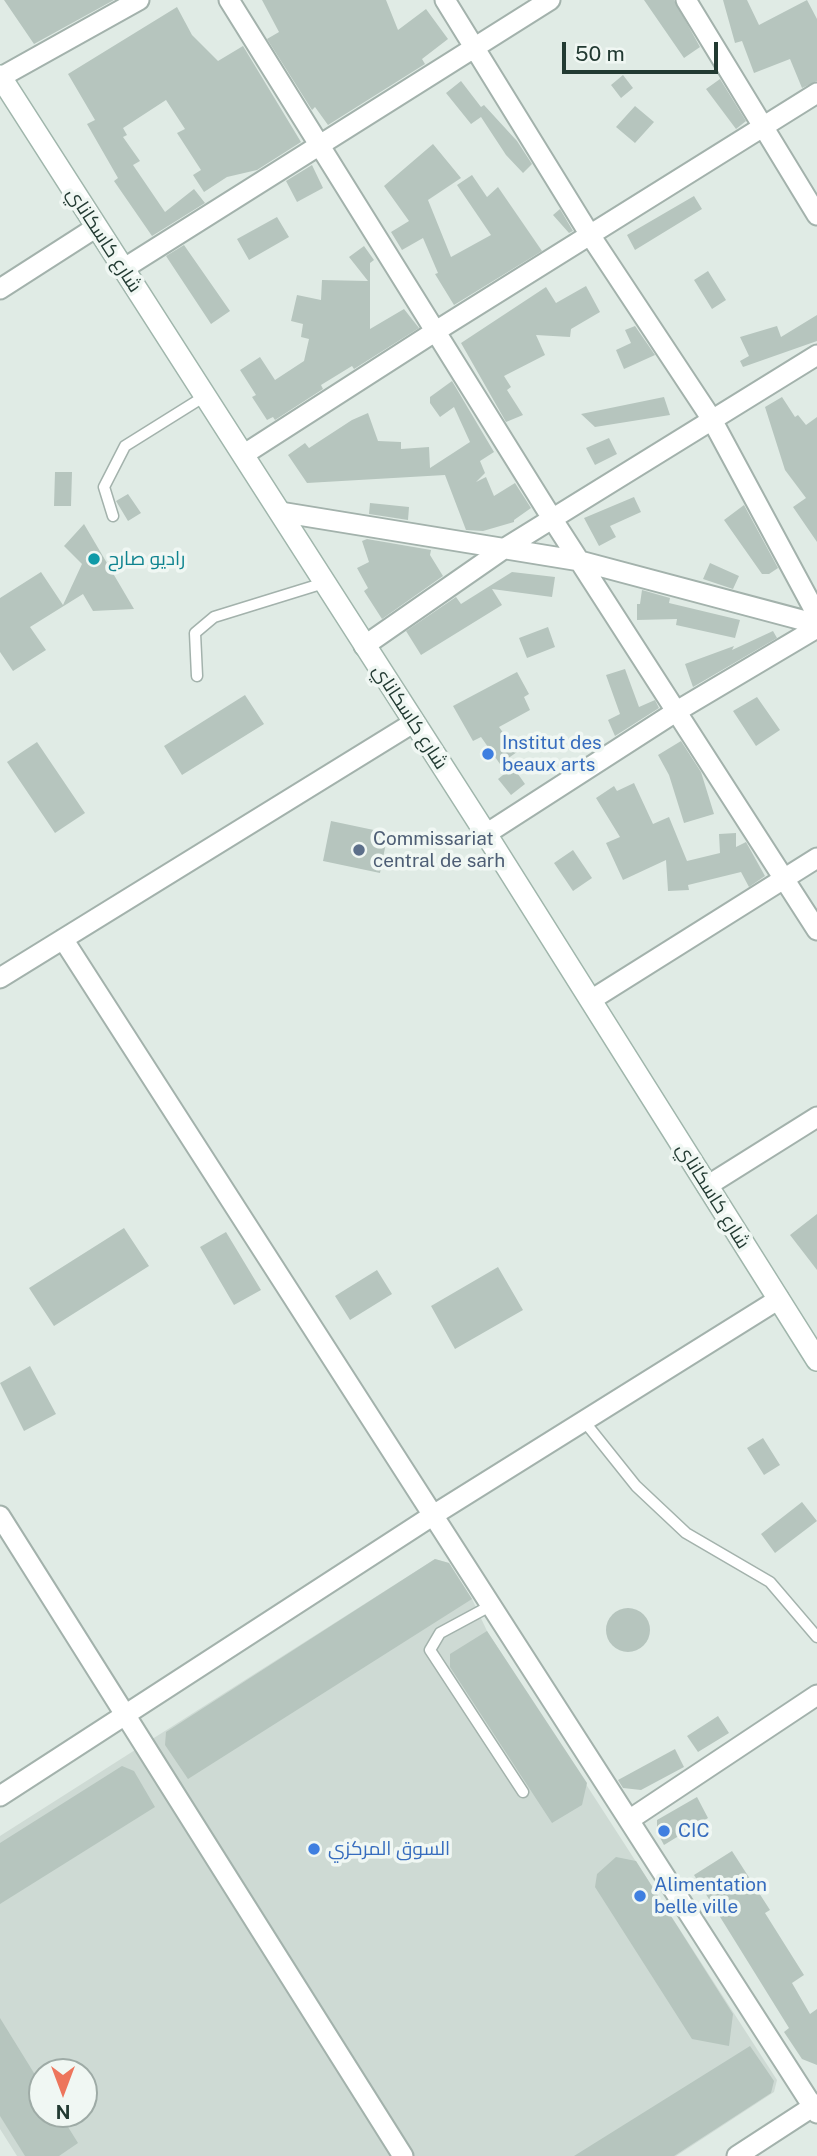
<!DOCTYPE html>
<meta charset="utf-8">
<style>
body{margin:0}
#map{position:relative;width:817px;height:2156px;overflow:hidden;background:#e0ebe5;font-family:"Public Sans",sans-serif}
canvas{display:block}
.north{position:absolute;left:28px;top:2058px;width:70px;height:70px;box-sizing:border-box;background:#f0f7f3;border:2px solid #9eaba6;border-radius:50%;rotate:180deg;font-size:19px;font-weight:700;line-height:28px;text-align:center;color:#223a32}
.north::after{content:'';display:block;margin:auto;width:24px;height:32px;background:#ed755c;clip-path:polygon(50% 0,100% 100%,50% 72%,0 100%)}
.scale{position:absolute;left:562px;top:42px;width:156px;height:32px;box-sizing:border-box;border:4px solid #223a32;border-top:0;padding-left:9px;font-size:21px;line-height:24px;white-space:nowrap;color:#223a32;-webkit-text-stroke:5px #f0f7f3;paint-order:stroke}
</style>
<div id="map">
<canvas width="817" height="2156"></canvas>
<div class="north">N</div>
<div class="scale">50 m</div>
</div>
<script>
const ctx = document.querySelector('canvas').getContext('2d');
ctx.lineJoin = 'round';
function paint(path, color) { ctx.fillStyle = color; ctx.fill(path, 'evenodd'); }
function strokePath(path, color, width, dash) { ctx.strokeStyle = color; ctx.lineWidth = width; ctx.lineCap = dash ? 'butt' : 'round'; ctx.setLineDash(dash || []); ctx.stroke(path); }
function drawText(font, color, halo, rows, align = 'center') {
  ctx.font = font + ' "Public Sans",Cairo,sans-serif'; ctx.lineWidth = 7; ctx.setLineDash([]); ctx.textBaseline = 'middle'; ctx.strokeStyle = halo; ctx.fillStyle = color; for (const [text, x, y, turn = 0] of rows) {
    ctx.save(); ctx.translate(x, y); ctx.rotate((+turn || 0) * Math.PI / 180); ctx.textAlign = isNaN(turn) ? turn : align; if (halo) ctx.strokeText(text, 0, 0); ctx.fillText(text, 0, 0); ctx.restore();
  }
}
const built = new Path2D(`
 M435,1559l14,4 23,36 15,32 290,449 -3,12 -98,64h-659l-17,-27v-293zM42,2072h42v42h-42z`);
const building = new Path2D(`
 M4,0h110l-80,44z
 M262,0h124l12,30 28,-21 22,30 -26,20 3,5 -97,61 -13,-18 -3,3 -45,-71 12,-7z
 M644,0h30l26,47 -16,11z
 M723,0h24l12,25 48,-25 10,19v62l-15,7 -12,-29 -36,14 -12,-32 -7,2z
 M177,7l15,28 26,26 25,-15 58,96 -44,28 -30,7 -23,15 -11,-17 8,-5 -24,-37 8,-4 -19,-29 -43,28 4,7 -4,2 17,24 -7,4 32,47 29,-23 11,14 -53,33 -38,-55 4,-3 -31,-54 8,-4 -27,-46z
 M623,75l10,13 -12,10 -10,-13z
 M720,79l26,42 -10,8 -30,-40z
 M461,81l20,26 3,-2 33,36 15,23 -9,9 -17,-18 -25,-38 -10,7 -25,-31z
 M635,106l19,16 -19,21 -19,-16z
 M433,144l28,34 -33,22 23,57 40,-22 -34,-50 15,-10 15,22 11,-10 44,64 -88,54 -19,-31 3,-1 -15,-35 -21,12 -11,-18 18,-11 -25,-35z
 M312,165l11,23 -26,14 -11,-21z
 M694,196l8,13 -67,41 -8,-15z
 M560,209l13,22 -4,2 -16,-18z
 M277,217l12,20 -40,23 -12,-21z
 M184,245l46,66 -19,13 -45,-68z
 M364,246l10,14 -4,3v66l34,-20 15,19 -65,41 -2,-3 -31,19 2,4 -48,31 -2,-3 -6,3 -15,-23 4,-2 -16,-25 20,-13 15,23 29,-19 5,-22 -8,-2 2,-13 -12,-3 6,-26 24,5 1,-20 46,1 -19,-24z
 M708,271l18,29 -14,9 -18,-29z
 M586,286l14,26 -29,17 -1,8 -34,-2 9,20 -41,21 7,11 -4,3 16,25 -17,7 -45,-79 85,-56 10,16z
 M817,315v26l-74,26 -3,-6 9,-5 -9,-19 37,-11 4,11z
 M635,326l20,29 -31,14 -8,-19 15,-7 -6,-13z
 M452,381l42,71 -14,9 5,12 -9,9 10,-5 8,19 21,-13 16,25 -17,12v2l-31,9 -17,-1 -21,-55 -138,8 -19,-28 17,-12 4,5 43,-28 16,-7 10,28 23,1v7l28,-2 1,21 40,-26 -16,-35 -14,10 -10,-14v-6z
 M664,397l6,18 -75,12 -14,-13z
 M782,397l13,20 3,-2 8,10 11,-8v125l-24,-35 13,-9 -21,-28 -20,-63z
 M609,438l8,16 -22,11 -9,-17z
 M55,472h17l-1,34h-17z
 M128,494l13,19 -13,8 -12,-20z
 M634,497l7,15 -31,14 6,11 -17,9 -15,-28z
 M370,503l39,4 -1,13 -39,-6z
 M744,505l34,63 -9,6h-7l-38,-54z
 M84,524l50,85 -41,2 -10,-17 -53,33 16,23 -33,21 -13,-19v-54l41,-26 22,33 19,-41 -18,-18z
 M367,539l64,11 -1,5 13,21 -61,43 -18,-28 4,-3 -11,-20 12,-6 -7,-21z
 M710,563l29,13 -6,13 -30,-10z
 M512,572l43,5 -3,20 -60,-8 10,16 -81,50 -15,-24 50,-34 5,7z
 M642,590l28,8 -1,5 71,17 -5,18 -59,-13 1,-6 -40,1v-16h3z
 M548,627l7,20 -28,11 -8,-20z
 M773,631l4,7 -84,49 -8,-23 49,-18 -2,4z
 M625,669l14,38 16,-7 4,8 -44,28 -7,-16 12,-6 -14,-39z
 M517,672l12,22 -5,3 6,13 -31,17 18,25 -17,12 -19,-27 -8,4 -20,-35z
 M245,695l19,29 -82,51 -18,-29z
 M757,697l23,33 -24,16 -23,-35z
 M681,741l20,31 13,42 -30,9 -15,-48 -11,-20z
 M37,742l48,71 -30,20 -48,-71z
 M513,767l12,17 -14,11 -13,-16z
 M634,783l19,41 16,-7 18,44 33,-8 -1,-19 17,-1v14l10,-5 19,34 -16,11 -8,-15 -53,13 1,5 -21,1 -2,-31 -43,20 -17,-37 14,-6 -24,-39 18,-12 3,5z
 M331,821l57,12 -8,40 -57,-12z
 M573,850l19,28 -19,13 -19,-28z
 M817,1214v56l-27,-35z
 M124,1228l25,38 -95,60 -25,-38z
 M226,1232l35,58 -27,15 -34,-58z
 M498,1267l25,43 -68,39 -24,-43z
 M377,1270l15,24 -42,26 -15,-24z
 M30,1366l26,48 -32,17 -24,-48z
 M763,1438l17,27 -16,10 -17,-27z
 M802,1502l15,19 -42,32 -14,-19z
 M435,1559l14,4 23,36 -284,180 -23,-34 1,-13z
 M606 1630a22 22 0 1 1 44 0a22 22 0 1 1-44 0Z
 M487,1631l100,152 -5,22 -30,18 -102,-156v-13z
 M718,1716l11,17 -31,19 -11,-16z
 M675,1749l9,18 -43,23 -18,-2 -5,-8z
 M122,1766l12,5 21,36 -155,97v-61z
 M697,1797l11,21 -44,27 -7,-13v-12z
 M732,1851l38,59 -5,3 39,62 -12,8 18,31 7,-5v56l-15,-6 -18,-27 5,-4 -95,-153z
 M616,1857l20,4 97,153 -4,32 -37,-7 -97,-152 2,-13z
 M0,2018l42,68v28h18l18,29 -19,13h-34l-25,-40z
 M750,2046l24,35 -3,12 -97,63h-100z`);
const lane = new Path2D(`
 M113,516l-9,-29 21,-41 80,-50
 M197,676l-2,-43 19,-16 110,-34
 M584,1421l52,65 50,47 84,49 47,55
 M492,1605l-52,28 -10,17 93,142`);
const street = new Path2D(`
 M229,0l324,520 264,410
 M445,0l145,235 121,183 106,197
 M686,0l131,215
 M1,77l138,-77
 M123,269l427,-269
 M0,289l95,-61
 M243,455l193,-124 381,-238
 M280,512l300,49 237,63
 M364,646l141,-98 312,-193
 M486,834l191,-123 140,-83
 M63,939l754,1174
 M0,978l413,-255
 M591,1000l226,-142
 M707,1186l110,-69
 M0,1516l403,640
 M0,1796l435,-282 344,-215
 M629,1820l188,-125
 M737,2156l80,-52`);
const secondary = new Path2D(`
 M0,76l486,758 331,526`);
const markers = [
 [94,559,7,"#0f9aa8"],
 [488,754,7,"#3f7fe0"],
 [359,850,7,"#5c6f8a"],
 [664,1831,7,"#3f7fe0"],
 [314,1849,7,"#3f7fe0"],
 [640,1896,7,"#3f7fe0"]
];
const streetNames = [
 ["شارع كاسكاناي",104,240,57],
 ["شارع كاسكاناي",410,717,57],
 ["شارع كاسكاناي",713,1196,58]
];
const cultureNames = [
 ["راديو صارح",108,559]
];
const shopNames = [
 ["Institut des",502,743],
 ["beaux arts",502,765],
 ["CIC",678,1831],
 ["السوق المركزي",328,1849],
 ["Alimentation",654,1885],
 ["belle ville",654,1907]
];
const serviceNames = [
 ["Commissariat",373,839],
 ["central de sarh",373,861]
];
paint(built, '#cedad4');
paint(building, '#b6c5be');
strokePath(lane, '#a3b2ac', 13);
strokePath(street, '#a3b2ac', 23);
strokePath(secondary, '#a0b6ac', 24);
strokePath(lane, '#fff', 10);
strokePath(street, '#fff', 19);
strokePath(secondary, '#fff', 21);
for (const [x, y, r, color] of markers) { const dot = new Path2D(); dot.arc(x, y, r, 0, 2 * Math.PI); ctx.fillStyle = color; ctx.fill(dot); strokePath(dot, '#f0f7f3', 2.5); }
drawText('19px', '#223a32', '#f0f7f3', streetNames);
drawText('19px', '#0d838f', '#f0f7f3', cultureNames, 'left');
drawText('19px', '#366cbe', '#f0f7f3', shopNames, 'left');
drawText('19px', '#4e5e75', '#f0f7f3', serviceNames, 'left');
</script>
